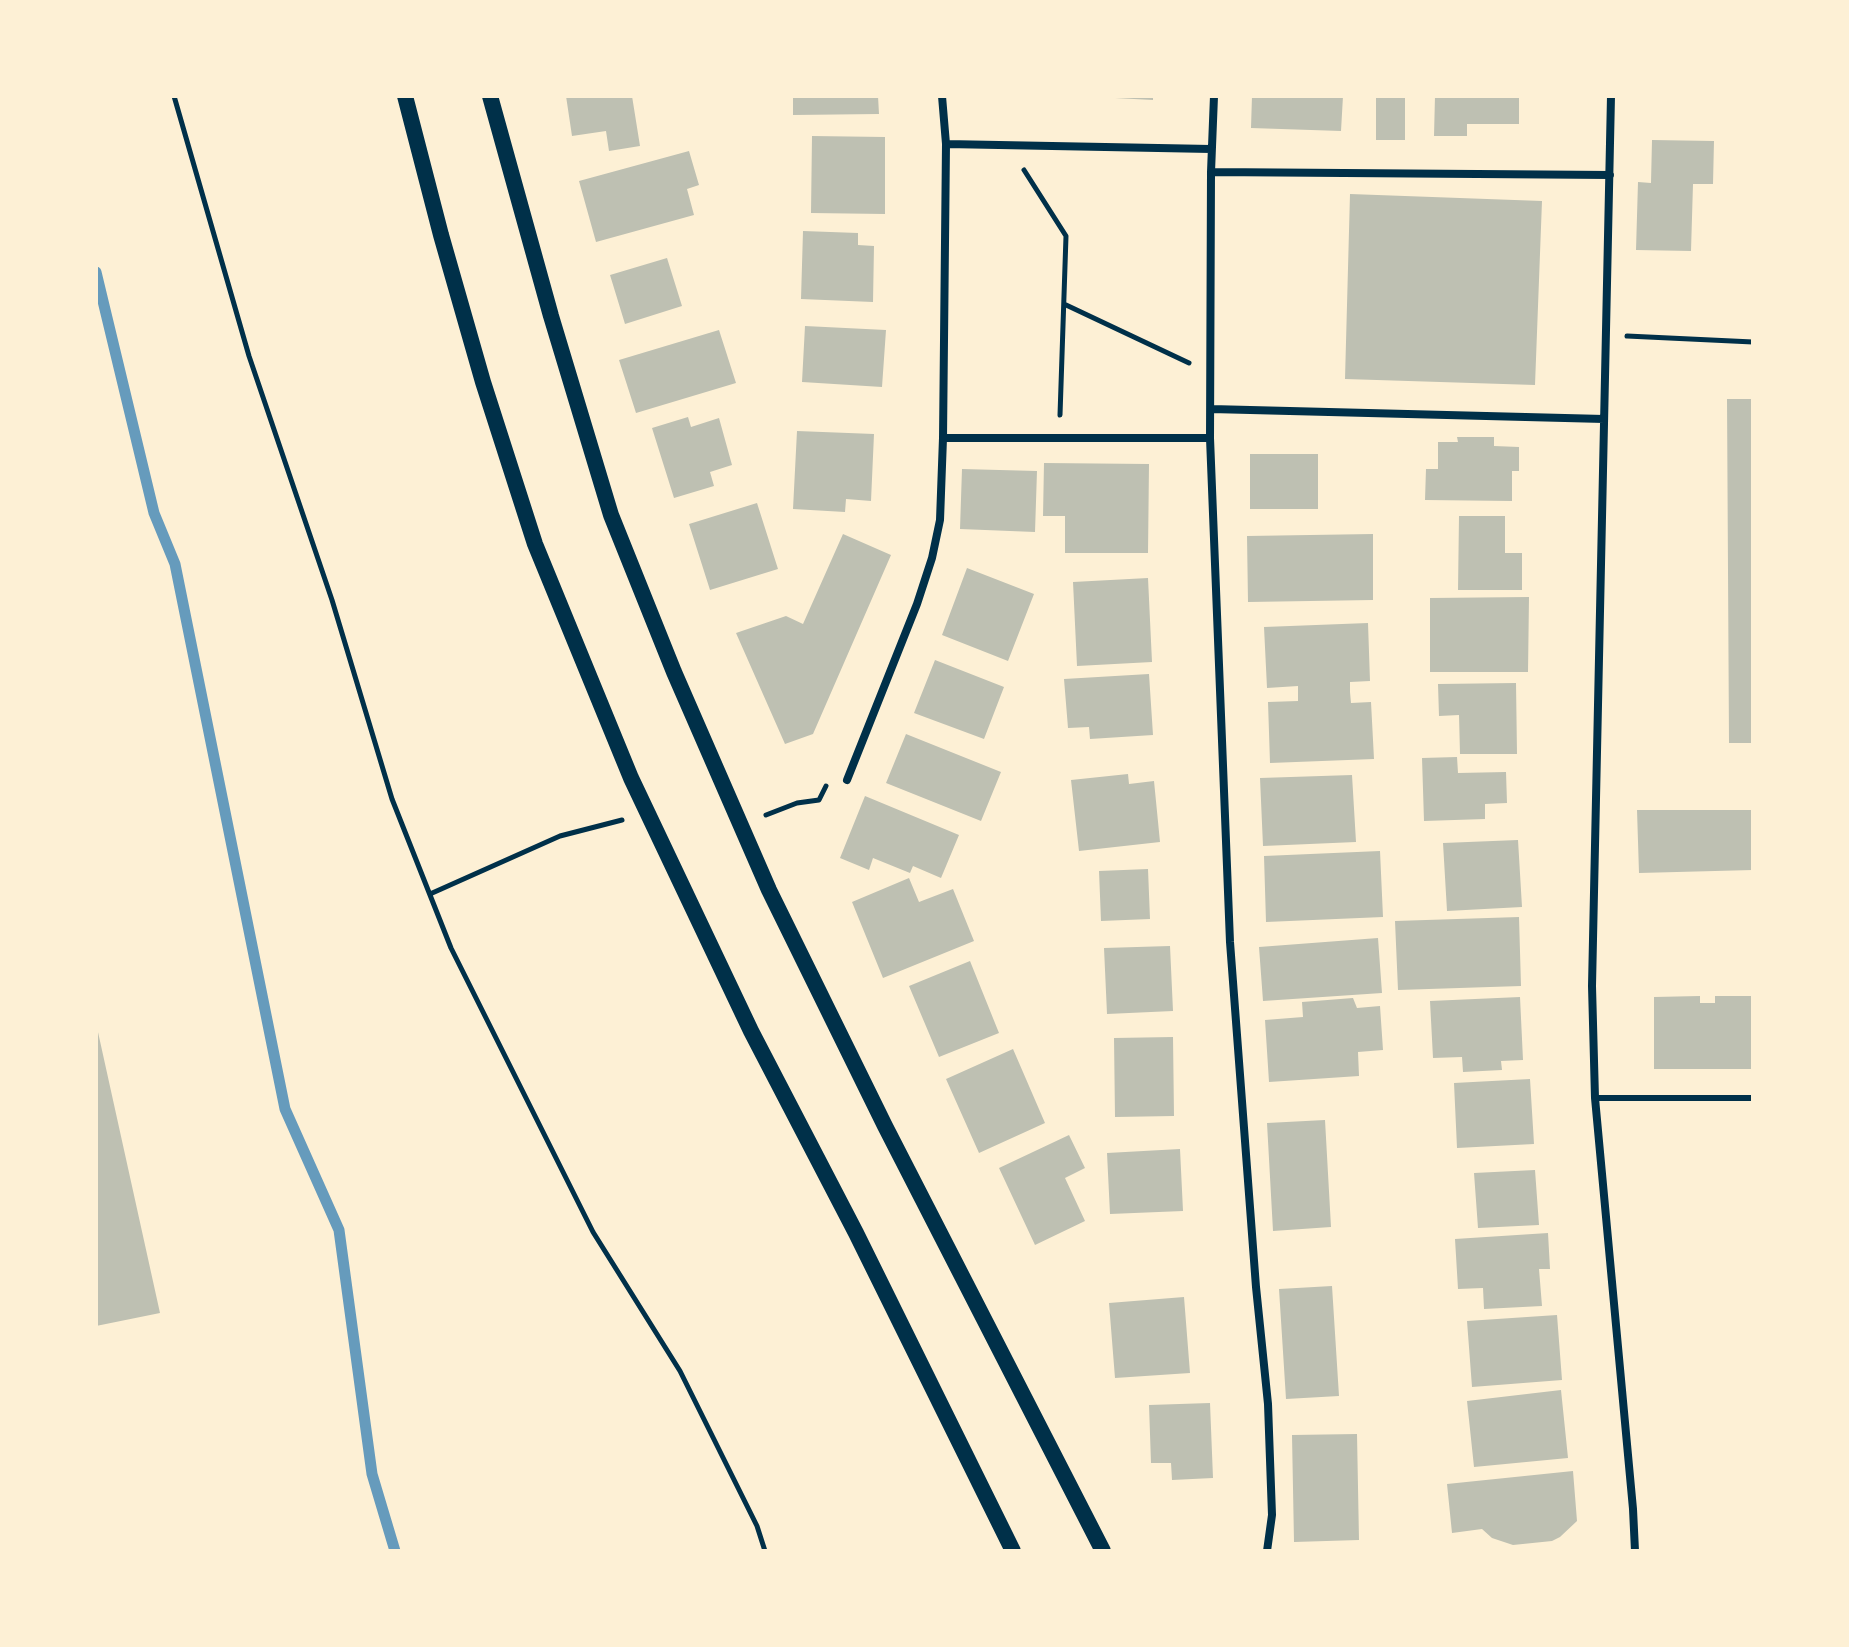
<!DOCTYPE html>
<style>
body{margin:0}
#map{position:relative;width:1849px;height:1647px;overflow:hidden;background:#fdf0d5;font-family:"Open Sans",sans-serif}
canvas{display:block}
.frame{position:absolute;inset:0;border:98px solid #fdf0d5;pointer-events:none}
</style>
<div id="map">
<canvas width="1849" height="1647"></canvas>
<div class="frame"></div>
</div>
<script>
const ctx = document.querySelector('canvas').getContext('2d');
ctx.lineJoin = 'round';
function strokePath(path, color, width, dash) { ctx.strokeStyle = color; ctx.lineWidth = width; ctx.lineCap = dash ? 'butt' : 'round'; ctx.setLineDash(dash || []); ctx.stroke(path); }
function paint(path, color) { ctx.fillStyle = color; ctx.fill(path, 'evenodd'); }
const stream = new Path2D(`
 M96,272l58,241 21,51 110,545 54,121 33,244 23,77`);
const building = new Path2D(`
 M566,96h66l8,50 -31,5 -3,-20 -34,5z
 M793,96h85l1,18 -86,1z
 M1115,96h38v4l-38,-2z
 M1252,96h91l-2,35 -90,-3z
 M1376,96h29v44h-29z
 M1435,96h84v28h-52v12h-33z
 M812,136l73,1v77l-74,-1z
 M1652,140l62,1 -1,43h-20l-2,67 -55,-1 2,-68 13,1z
 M689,151l10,34 -12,4 7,26 -98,27 -17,-61z
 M1350,194l192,7 -7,184 -190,-6z
 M803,231l55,2v12l16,1 -1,56 -72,-3z
 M667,258l15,48 -57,18 -15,-49z
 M805,326l81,4 -4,57 -80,-5z
 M719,330l17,53 -100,30 -17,-53z
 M1727,399h26v344h-24z
 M688,417l3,10 28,-9 13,47 -22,7 4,14 -40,12 -22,-70z
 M797,431l77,3 -3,67 -25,-2 -1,13 -52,-3z
 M1457,437h37v9l25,1v24h-7v30l-87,-1 1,-31h12v-27h20z
 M1250,454h68v55h-68z
 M1044,463l105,1 -1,89h-83v-37h-22z
 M962,469l75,2 -2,61 -75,-3z
 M757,503l21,66 -68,21 -21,-66z
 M1459,516h46v37h17v37h-64z
 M843,534l48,21 -78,179 -28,10 -49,-111 50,-17 17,8z
 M1373,534v66l-125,2 -1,-66z
 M967,568l67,26 -26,67 -66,-26z
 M1148,578l4,84 -75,4 -4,-84z
 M1529,597l-1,75h-98v-74z
 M1368,623l2,58 -20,1v10l1,11 20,-1 3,57 -104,4 -2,-61 30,-1v-15l-31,2 -3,-61z
 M935,660l69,27 -20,52 -70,-26z
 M1149,674l4,61 -63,4 -1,-12 -21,1 -4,-49z
 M1516,683l1,71h-57l-1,-39 -20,1 -1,-32z
 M906,734l95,38 -20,49 -95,-38z
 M1457,757l1,16 48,-1 1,31 -22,1v15l-61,2 -2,-63z
 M1128,774l1,10 25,-3 6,61 -81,9 -8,-71z
 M1352,775l4,67 -93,4 -3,-68z
 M865,796l94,39 -18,43 -28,-12 -3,7 -37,-15 -4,12 -29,-12z
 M1637,810h116v60l-114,3z
 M1518,840l4,67 -75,4 -4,-68z
 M1380,851l3,66 -117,5 -2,-66z
 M1148,869l2,50 -49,2 -2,-50z
 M909,878l10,24 34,-13 21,52 -91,37 -31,-76z
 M1519,917l2,69 -123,4 -3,-69z
 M1378,938l4,55 -119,8 -4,-54z
 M1170,946l3,65 -66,3 -3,-66z
 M970,961l29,72 -60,24 -30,-71z
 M1700,996v7h15v-7h38v73h-99v-72z
 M1520,997l3,63 -22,1 1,9 -39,2 -1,-15 -29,1 -3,-57z
 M1353,998l4,10 23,-2 3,44 -25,2 1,24 -90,6 -4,-62 38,-3 -1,-15z
 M96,1023l64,290 -64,13z
 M1173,1037l1,79 -59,1 -1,-79z
 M1013,1049l32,74 -66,30 -33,-74z
 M1530,1079l4,65 -77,4 -3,-65z
 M1325,1120l6,107 -58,4 -6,-108z
 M1069,1135l16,33 -20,10 20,43 -50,24 -36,-77z
 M1180,1149l3,62 -73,3 -3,-61z
 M1535,1170l4,55 -61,3 -4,-55z
 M1548,1233l2,36h-11l3,37 -58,3 -1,-21 -25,1 -3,-50z
 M1332,1286l7,110 -53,3 -7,-110z
 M1184,1297l6,76 -75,5 -6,-75z
 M1557,1315l5,65 -90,7 -5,-66z
 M1561,1390l7,68 -94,9 -7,-66z
 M1210,1403l3,75 -41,2 -1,-17h-20l-2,-58z
 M1357,1434l2,106 -65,2 -2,-107z
 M1573,1471l4,50 -17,16 -8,4 -39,4 -21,-7 -10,-9 -30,4 -5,-49z`);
const path = new Path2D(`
 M174,96l75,260 83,244 60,199 59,149 142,284 87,139 77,155 8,25
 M1024,170l42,66 -6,179
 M1064,304l125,59
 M1627,336l126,6
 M766,815l31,-12 22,-3 7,-14
 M430,894l130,-58 62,-16`);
const service = new Path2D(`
 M1595,1098h158`);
const minor = new Path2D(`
 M1214,96l-3,76 -1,266 20,504 26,345 12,117 4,111 -5,36
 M1611,96l-19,890 3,112 38,411 2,42
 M946,144l265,5
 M1211,172l399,3
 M1211,409l393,10
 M943,438h267
 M847,780l70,-176 15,-46 8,-38 3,-82 3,-294 -4,-48`);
const secondary = new Path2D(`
 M405,96l36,139 42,147 52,162 96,234 120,253 105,202 157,318
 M490,96l61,220 60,199 63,157 95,218 116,236 218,425`);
strokePath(stream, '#669bbc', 11);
paint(building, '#bec0b2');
strokePath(path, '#003049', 5);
strokePath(service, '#003049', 6);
strokePath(minor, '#003049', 8);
strokePath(secondary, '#003049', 16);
</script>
